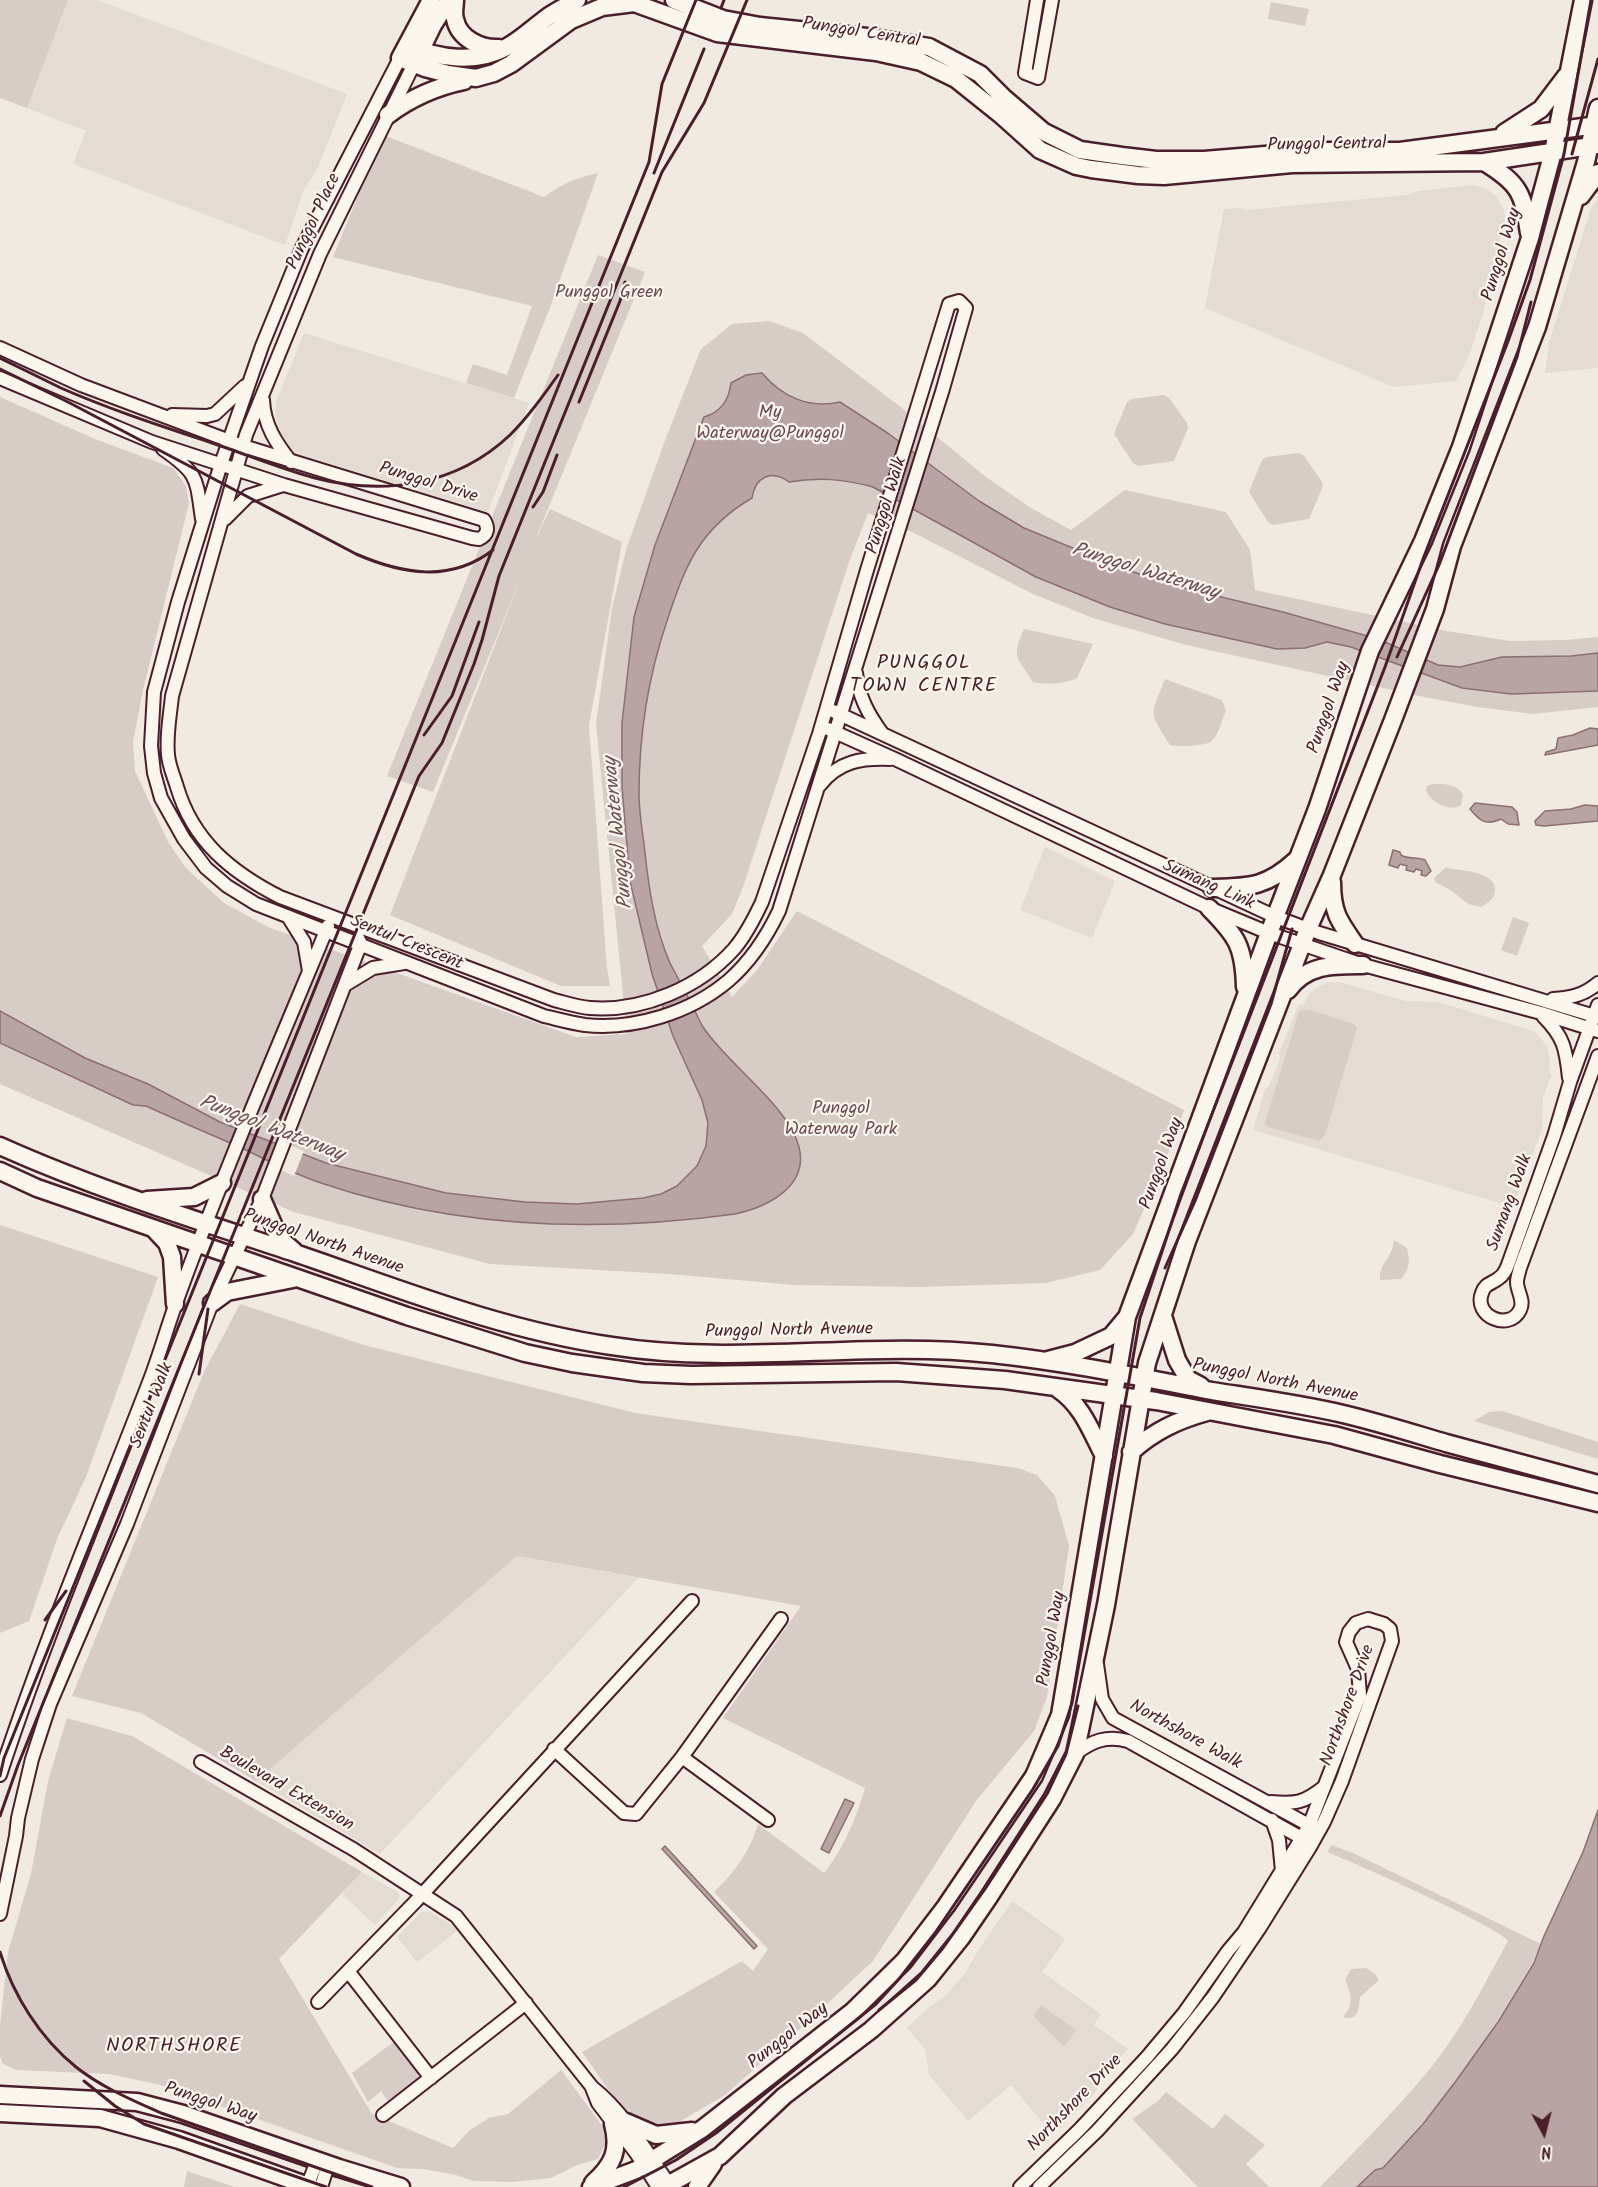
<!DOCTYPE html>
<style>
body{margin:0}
#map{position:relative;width:1598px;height:2187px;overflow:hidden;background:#f0eae0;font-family:Kalam,sans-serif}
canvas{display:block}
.north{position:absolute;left:1514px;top:2103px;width:60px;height:60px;-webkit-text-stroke:4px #fbf7ec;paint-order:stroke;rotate:173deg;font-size:16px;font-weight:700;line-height:24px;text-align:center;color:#4a1f2b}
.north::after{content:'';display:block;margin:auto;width:21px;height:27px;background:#4a1f2b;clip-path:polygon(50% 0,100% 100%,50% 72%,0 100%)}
</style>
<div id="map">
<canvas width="1598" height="2187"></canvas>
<div class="north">N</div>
</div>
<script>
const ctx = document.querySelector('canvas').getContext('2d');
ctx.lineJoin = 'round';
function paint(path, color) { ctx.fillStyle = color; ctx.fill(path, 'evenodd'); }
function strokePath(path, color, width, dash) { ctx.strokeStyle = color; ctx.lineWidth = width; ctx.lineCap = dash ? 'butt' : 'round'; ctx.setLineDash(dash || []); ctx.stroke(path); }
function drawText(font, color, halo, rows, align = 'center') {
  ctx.font = font + ' Kalam,sans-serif'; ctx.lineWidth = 4.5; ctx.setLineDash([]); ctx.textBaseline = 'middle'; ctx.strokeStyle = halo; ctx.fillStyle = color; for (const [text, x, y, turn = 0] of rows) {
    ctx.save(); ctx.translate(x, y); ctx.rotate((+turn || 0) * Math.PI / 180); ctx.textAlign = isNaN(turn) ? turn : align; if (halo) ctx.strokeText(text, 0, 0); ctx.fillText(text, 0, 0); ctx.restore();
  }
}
const built = new Path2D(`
 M68,0h29l250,94 -29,73 -15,25 -18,53 -212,-81 13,-33 -59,-23z
 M1472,185l15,4 10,8 7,13 1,10 -16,59 -4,28 -16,49 -13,25 -62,6 -189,-79 19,-99 15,-1 7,2 160,-15 13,-4z
 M1598,199v169l-53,5 4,-30 42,-135z
 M304,333l225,70 -41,109 -196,-60 -17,-25 1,-25z
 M1045,847l70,34 -23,57 -72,-28z
 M1329,982l14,1 63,18 32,1 92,28 7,4 10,12 3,14 -1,12 3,2 -9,23 -1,32 -29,78 -260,-77 12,-41 4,-3 11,-27 -1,-6 20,-49 4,1 6,-11 9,-7z
 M517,1556l121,22 -258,276 -124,-73z
 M362,1872l37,21v6l-24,26 -33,-31z
 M1012,1901l53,38 -23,33 59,42 -7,11 34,24 -14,15 -21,31 -40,40 -42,-50 -43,36 -39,-46 -4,-26 -18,-21 22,-21 14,-9 21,-23 13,-23z
 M428,1911l25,15 4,5 -40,31 -20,-25 24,-25z`);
const green = new Path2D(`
 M0,0h68l-41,108 -27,-10z
 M1271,2l38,7 -4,17 -37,-7z
 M383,135l161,62c17,-13 33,-19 54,-24l-49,137 -35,88 -48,-15 7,-19 34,11 25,-69 -199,-49z
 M598,255l47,17 -111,271 16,-34 72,33 -33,183 18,243 3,18h-49l-171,-71 131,-337 -88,214 -46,-16z
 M769,321l34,12 99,75 84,69 45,31 40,22 54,-40 101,22 24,38 5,40 192,41 63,10 56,-1 32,-3v70l-65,7 -55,-7 -54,-10 -238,-52 -93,-27 -62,-25 -117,-60 -46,-20 -19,49 -106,325 -11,27 -30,32 30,51 25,-27 40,-59 387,199 -14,39 -37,85 -33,36 -54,13 -125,4 -127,-2 -124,-11 -180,-10 -196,-52 -294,-128v-687l95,42 78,29 13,18 3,17 -46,187 -10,52 2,29 33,71 18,26 38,35 44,24 308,110 51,-3 -31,-310 16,-116 14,-58 38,-107 37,-94 31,-25z
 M1164,395l5,3 18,25 1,5 -14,33 -36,5 -5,-3 -19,-29 13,-32 5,-3z
 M1299,453l5,3 18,26 1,4 -14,33 -36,6 -5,-3 -19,-30 13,-32 5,-3z
 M1024,629l69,15 -16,34c-11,6 -32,7 -44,4 -16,-26 -22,-23 -9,-53z
 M1165,679l57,21 4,11c-4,8 -7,23 -14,30 -5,5 -34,6 -42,4 -22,-35 -20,-28 -5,-66z
 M1432,784c12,0 23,-1 31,10l-2,11c-11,8 -30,-3 -35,-14l1,-5z
 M1445,868c13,2 50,3 50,21 0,10 -6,13 -14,18l-13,-3 -16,-13 -17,-9 -1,-4z
 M1513,917l16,6 -12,33 -16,-6z
 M1307,1009l47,15 3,4 -32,107 -6,6 -51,-14 -3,-4 33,-109 2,-3z
 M0,1225l158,52 -72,200 -29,62 -28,82 -29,12z
 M1394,1240l13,8c3,13 3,21 -6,31l-21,1c-1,-18 12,-20 14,-40z
 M240,1304l124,41 271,68 382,55 20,7 18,21 14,50 -22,151 -13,34 -58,70 -103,160 -72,67 -76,67 -46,27 -20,2 -22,-5 -15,-10 -40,-57 160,-91 11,10 15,-22 -54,-57c20,-19 36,-40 44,-68l66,49c20,-25 32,-55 41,-85l-142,-70 78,-112 -284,-50 -261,225 -115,-68 -69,-17 132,-324z
 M1502,1411l96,31v17l-124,-38 15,-9z
 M67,1718l65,18 230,136 -83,87 93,155 81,34 17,-18 19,-12 19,-4 53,-44 42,57 3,15 -8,17 -23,7 -24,12 -39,4 -38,-1 -18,-6 -33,-6 -26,-1 -236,-83 -52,-11 -93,-4 -13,-6 -3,-8v-30l8,-74 23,-78 17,-93z
 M1332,1845l21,8 188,91c-8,21 -20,37 -31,56 -36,60 -79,116 -127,168l-8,2 -18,17h-37c37,-38 75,-76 109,-117 32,-39 55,-85 79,-129 -7,-13 -157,-80 -181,-89z
 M1366,1968l9,6 4,6 -19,17c-1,11 -2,25 -17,20 11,-13 9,-23 2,-37l6,-11z
 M1041,2005l35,25 -12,17 -30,-31z
 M395,2041l23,28v11l-29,23 -8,-12 -13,11 -16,-29z
 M1166,2092l47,37 12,-15 40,31 -19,19 23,23h-71l-66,-68 26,-18z
 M187,2171l48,16h-51z`);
const water = new Path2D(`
 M762,373c20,24 47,36 78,29l49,32 90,67 45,27 95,39 53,18 111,27 95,27 60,26 22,2 42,-10 69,-1 27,-3v38l-87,3 -49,-6 -111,-41 -24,-5 -22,6 -28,1 -112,-25 -55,-17 -74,-30 -163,-90c-29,-8 -54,-10 -84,-5 -18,-13 -34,-5 -37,16 -53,31 -67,68 -85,123 -19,56 -28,114 -28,173 0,20 4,40 6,59 4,37 10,76 25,110 6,12 13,24 19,36 5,9 9,20 14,28 25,38 85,78 96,120 10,40 -32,60 -64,67 -138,19 -281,14 -414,-31 -26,-9 -51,-21 -75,-33 -34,-15 -67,-29 -100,-44l-13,-1 -133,-62v-32l85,47 63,26 72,38 106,41 120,30 79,9 52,2 66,-6 18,-4 16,-8 20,-20 9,-20 2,-23 -6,-23 -29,-64 -21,-62 -22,-93 -8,-94v-64l12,-106 21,-72 49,-128c17,-5 25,-17 27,-34l15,-8z
 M1590,728l8,1v16l-53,10 1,-3 10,-3 2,-11 15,-3z
 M1475,803l37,4 5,5 2,13 -11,-1 -7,-5c-16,7 -21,2 -31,-10z
 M1585,805l13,1v15l-54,5 -8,-1 -1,-4 10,-10 26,-2z
 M1393,850l7,2 1,3c8,5 15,1 24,5l6,11 -5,5 -5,-1 1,-4 -6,-2 -2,3 -8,-2 1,-4 -7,-2 -2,4 -9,-3z
 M845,1799l9,4 -25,50 -8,-4z
 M1598,1810v377h-241l18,-17 8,-2 40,-44 33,-43 42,-59 36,-59 10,-27 39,-84z
 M665,1846l92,100 -3,3 -92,-100z`);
const pier = new Path2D(`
 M277,1140l27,11 -10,25 -26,-12z`);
const minor = new Path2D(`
 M1037,0l-12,73 13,5 14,-78
 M400,58l-98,190 -40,98 -41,118 -43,138 -24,90 -3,54 3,27 7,25 23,41 22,29 21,18 29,18 288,112c13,3 27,7 41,9 49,5 105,-12 143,-44 22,-19 39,-45 51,-70l163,-519 24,-84 -7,-7 -10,3 -82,266 -48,164 -57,168c-8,17 -16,33 -28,47 -35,39 -92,63 -144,59 -12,-1 -24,-5 -36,-8l-274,-103c-49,-25 -87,-56 -103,-110 -3,-10 -8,-21 -9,-32 -2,-20 2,-39 4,-59l74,-261 74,-181 94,-190
 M0,348l81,37 162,61 241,74c5,8 4,15 -5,19l-7,-1 -188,-53 -132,-43 -152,-64
 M263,400c1,25 13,43 28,62
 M172,415l35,1 8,-2 30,-28
 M163,449c36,25 33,29 39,70
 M225,519l23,-23 35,-11
 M856,673c3,24 12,41 26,60
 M833,711l443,206 43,16 279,84
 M828,729l69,31 312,148 60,25 94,32 178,48 57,18
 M820,785c19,-24 41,-27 70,-26
 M289,918l15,24 5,29
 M345,985l28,-17 31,-5
 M1553,999c18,-1 31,-4 45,-16
 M1598,1005l-28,77 -16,54 -45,126c-2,6 -5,13 -10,16 -7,6 -14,5 -17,15 -9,23 27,39 38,17 5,-10 -3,-18 -3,-28 0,-4 2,-10 3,-14l78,-212
 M1543,1016c21,21 23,33 26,62
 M1097,1664l5,35 11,19 203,111
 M554,1749l70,64 12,1 46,-57 99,-138
 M1075,1754c17,-13 32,-19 53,-13l179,100
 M682,1757l86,63
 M201,1762l152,87 103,67 136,171c33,26 55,66 79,100
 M0,1775c44,-135 100,-265 151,-398 9,-24 16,-49 25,-74 46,-127 100,-252 152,-377
 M1271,1802c25,2 33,1 53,-15
 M1272,1820l7,20 3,31
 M0,1914l16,-78 2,-18 14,-59 18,-55 77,-180 85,-221 50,-104 95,-246 4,-9 -3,-6
 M348,1971l83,107
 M318,2002l98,-101 276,-300
 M592,2088l6,15 38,50 22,34
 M383,2115l143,-112
 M307,2187l10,-26
 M321,2187l7,-22
 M1020,2187l60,-58 67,-72 37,-44 44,-62 16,-19 65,-106 51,-131 -2,-26 -12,-27 3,-10 7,-9 12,-4 16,5 6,5 2,12 -50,140 -18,41 -14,25 -51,82 -46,68 -41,52 -75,82 -58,56`);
const major = new Path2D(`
 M431,0l-31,58 25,10 23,6 28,4 18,-5 17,-9 60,-44 31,-13 32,-4 83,30 159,19 45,10 35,17 45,36 39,35 36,16 15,3 47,6 26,1 128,-12 192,-2 114,-17
 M455,0c0,6 -2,13 0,19 4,20 26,30 44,29
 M674,0l49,19 37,7 107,11 62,10 51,27 23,23 41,35 36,18 42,6 34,4h48l110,-9h86l198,-26
 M407,45c32,14 69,19 100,2 15,-8 28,-21 42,-31 9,-6 19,-11 28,-16
 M416,60l17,-35 16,-25
 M388,115c24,-18 47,-28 76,-34
 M1504,133l37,-24 25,-33
 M1484,162c36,22 39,31 45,71
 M1581,196l17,-23
 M1332,882c0,29 6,38 23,62
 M1212,888c38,-1 55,-1 84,-28
 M1209,908c28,28 35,39 36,79
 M1288,990c19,-26 46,-25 75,-25
 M0,1146c96,43 196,74 295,107 105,36 207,77 317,93 126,20 254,-6 380,8 74,8 147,23 220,37 44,7 88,13 131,23 34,8 69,19 103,29 51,14 101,27 152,41
 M0,1171l37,17 370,128 118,37 47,10 71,10 48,2 205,-3 109,8 151,21 178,34 106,29 158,39
 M262,1199l17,39 15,13
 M147,1200l47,-3 28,-14
 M153,1228l14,15 5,14 3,47
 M212,1303l15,-11 66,-13
 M1163,1316l14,44 11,19 13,7
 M1048,1360l27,-7 36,-17 15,-18
 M1058,1389c24,16 33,42 46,67
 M1131,1452c23,-21 47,-32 76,-40
 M0,2095l137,7 46,12 156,54 62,19
 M0,2113l100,5 79,22 132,47
 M626,2122l30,13 36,-4
 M593,2183c20,-18 27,-33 20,-59
 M591,2187l45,-17 66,-41 151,-118 51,-50 42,-55 88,-130 26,-61 67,-398 142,-384 48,-124 53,-158 53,-110 38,-94 69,-209 10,-38 13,-48 30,-152
 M664,2187l56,-31 64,-60 87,-66 57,-51 33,-41 28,-41 63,-98 23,-45 31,-149 41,-242 40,-122 121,-312 24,-54 61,-155 42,-111 17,-63 85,-219 49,-165 12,-54
 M697,2187l16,-23`);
const rail = new Path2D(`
 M721,8l3,-8
 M1572,154l26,-95
 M654,173l50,-124
 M0,358c20,10 41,20 61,30 50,22 103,39 154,56 33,11 66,25 100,34 69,18 141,8 195,-43 18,-18 33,-39 48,-60
 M0,369l68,33 288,152c46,20 94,29 137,-4
 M579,402l41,-101 5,-19
 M533,507l10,-15 14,-37
 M1397,657l42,-92 78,-208 14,-55
 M452,696l27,-74
 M424,735l28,-39
 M1165,1268l30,-67 76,-197 21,-75
 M199,1374l9,-65
 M45,1620l21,-29
 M0,1776l4,-18 645,-1596 13,-78 34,-84
 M0,1816l18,-51 401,-989 23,-33 32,-79 8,-24 17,-64 163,-404 42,-69 43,-103
 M0,1952c13,43 40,86 76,115 25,20 56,33 85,46l211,74
 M879,2010l37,-30 27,-32 42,-59 62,-95 19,-40 12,-48
 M84,2081l31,25 29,18 182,63
 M624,2187l52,-27 40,-27 160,-129 23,-25 36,-46 98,-144 25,-43 14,-43 68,-385 41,-124 204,-527 38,-108 84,-215 23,-64 34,-126 27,-154`);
const streetNames = [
 ["Punggol Central",861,34,9],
 ["Punggol Central",1327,146,-1],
 ["Punggol Place",315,222,-65],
 ["Punggol Way",1503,255,-73],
 ["Punggol Drive",428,484,17],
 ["Punggol Walk",888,506,-73],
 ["Punggol Way",1330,708,-71],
 ["Sumang Link",1208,886,24],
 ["Sentul Crescent",406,944,22],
 ["Punggol Way",1163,1164,-70],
 ["Sumang Walk",1511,1203,-70],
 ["Punggol North Avenue",323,1243,19],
 ["Punggol North Avenue",789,1332,-1],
 ["Punggol North Avenue",1275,1382,11],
 ["Sentul Walk",153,1406,-69],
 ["Punggol Way",1053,1639,-80],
 ["Northshore Drive",1349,1706,-70],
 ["Northshore Walk",1185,1736,29],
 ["Boulevard Extension",286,1790,30],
 ["Punggol Way",789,2037,-38],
 ["Punggol Way",210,2104,18],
 ["Northshore Drive",1076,2104,-46]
];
const parkNames = [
 ["Punggol Green",609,294],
 ["My",770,414],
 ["Waterway@Punggol",770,435],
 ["Punggol",841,1110],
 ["Waterway Park",841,1131]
];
const waterNames = [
 ["Punggol Waterway",1145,573,17],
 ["Punggol Waterway",620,833,-96],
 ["Punggol Waterway",271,1130,21]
];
const neighbourhoodNames = [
 ["PUNGGOL",924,665],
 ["TOWN CENTRE",924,688],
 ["NORTHSHORE",174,2048]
];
paint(built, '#e4dbd2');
paint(green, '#d8ccc6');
paint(water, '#b8a4a2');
strokePath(water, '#8c6f72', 1.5);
paint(pier, '#f0eae0');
strokePath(minor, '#4a1f2b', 16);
strokePath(major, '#4a1f2b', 21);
strokePath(minor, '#fbf7ec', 12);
strokePath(major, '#fbf7ec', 16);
strokePath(rail, '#4a1f2b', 3);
drawText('18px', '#4a1f2b', '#fbf7ec', streetNames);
drawText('18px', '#6e4a52', '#fbf7ec', parkNames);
drawText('italic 20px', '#704e55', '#fbf7ec', waterNames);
ctx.letterSpacing = '1.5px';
drawText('20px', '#4a1f2b', '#fbf7ec', neighbourhoodNames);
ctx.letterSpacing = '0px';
</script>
